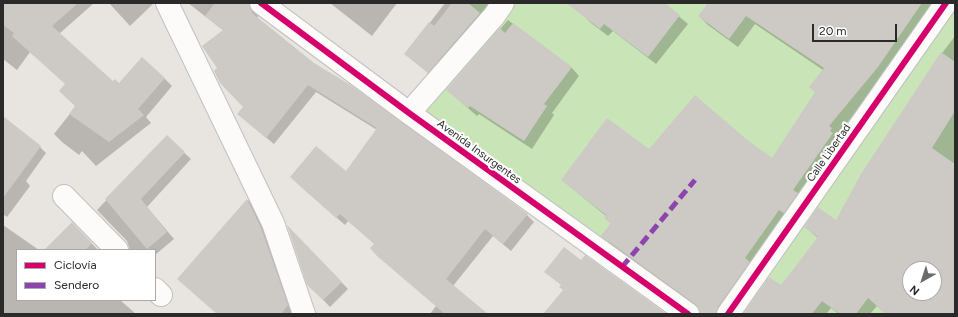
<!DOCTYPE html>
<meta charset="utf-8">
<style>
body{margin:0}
#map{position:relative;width:958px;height:317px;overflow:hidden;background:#e8e4df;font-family:Figtree,sans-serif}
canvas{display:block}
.frame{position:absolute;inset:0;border:4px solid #2a2a2a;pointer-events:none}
.legend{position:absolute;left:16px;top:249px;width:140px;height:52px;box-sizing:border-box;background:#fff;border:1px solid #aaa;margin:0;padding:5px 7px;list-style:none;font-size:12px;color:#2a2a2a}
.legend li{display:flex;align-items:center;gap:8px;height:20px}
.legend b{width:20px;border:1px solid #aaa}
.north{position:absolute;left:902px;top:261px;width:40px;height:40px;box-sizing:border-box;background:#fff;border:1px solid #aaa;border-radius:50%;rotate:219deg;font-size:11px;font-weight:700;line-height:16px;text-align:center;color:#2a2a2a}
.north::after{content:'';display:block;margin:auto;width:14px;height:18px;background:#6c6b69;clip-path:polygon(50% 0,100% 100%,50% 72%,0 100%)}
.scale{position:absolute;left:812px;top:24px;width:85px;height:18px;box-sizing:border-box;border:2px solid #2a2a2a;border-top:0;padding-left:5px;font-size:12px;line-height:14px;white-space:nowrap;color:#2a2a2a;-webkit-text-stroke:3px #fff;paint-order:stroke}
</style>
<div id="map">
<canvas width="958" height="317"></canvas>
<div class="frame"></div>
<ul class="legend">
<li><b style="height:5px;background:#d6006c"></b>Ciclovía</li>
<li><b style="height:5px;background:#8e44ad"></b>Sendero</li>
</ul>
<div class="north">N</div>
<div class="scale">20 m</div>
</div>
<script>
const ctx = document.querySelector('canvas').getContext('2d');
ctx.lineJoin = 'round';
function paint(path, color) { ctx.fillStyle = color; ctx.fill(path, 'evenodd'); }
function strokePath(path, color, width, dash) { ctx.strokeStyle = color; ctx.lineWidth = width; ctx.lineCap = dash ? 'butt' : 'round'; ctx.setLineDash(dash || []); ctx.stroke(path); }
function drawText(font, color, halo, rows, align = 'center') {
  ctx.font = font + ' Figtree,sans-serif'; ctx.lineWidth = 4; ctx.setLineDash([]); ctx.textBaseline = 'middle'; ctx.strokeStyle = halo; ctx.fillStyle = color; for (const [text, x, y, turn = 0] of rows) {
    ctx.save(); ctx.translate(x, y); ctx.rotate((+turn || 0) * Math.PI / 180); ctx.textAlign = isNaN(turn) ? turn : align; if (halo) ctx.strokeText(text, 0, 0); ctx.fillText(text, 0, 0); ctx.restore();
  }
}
const green = new Path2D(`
 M464,3h491v311h-281l-265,-201zM910,269h24v24h-24z`);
const shadow = new Path2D(`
 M3,3h91l-35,31 54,48 6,2 45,-6 8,8 -26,31 5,6 -55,43 -14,-15 -3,4 -17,-13 -8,-8 22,-28 -10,-22 -36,-32 -13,18 -14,-11z
 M109,3h45l-24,23z
 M188,3h64l5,5 1,11 55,45 214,151 7,7 -23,29 -18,-15 -40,50 33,28h-56l6,-8 -61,-62 -27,-23 -3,4 -46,-40 47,-13 31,-42 -61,-38 -42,52 -36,-30 6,-7 -25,-39 5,-37z
 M330,3h67l-25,33z
 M445,3h54l-64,76 -29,-25z
 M592,3h71l25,21 -32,40 -43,-33 -5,5 -17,-13 -8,-8z
 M709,3h229l-52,72 -49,60 3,2 -122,177h-18l1,-5 -90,-65 -9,-8 10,-12 -7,-6 1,-2 -44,-36 87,-30 96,-11 27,20 44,-66 -6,-6 13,-17 -68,-46 -17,23 -30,-22 -9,-9z
 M508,20l63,47 8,9 -27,37 2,2 -22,34 -53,-35 -2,2 -30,-26z
 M955,36v278h-69l-9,-8 -7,8h-31l-8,-6 -5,6h-82l37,-27 37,-49 -13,-11 31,-6 104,-165zM910,269h24v24h-24z
 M3,134l37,13 6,6 -20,28 4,5 -23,31 -4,-3z
 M167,137l24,22 -44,48 27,32 -19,16v-5h-25l-3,-9 -30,-31z
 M248,200l7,8 14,29 27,77h-79z
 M72,223l26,27h-52z
 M3,225l36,25h-22v50h103l16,14h-133z
 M289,228l59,61 -18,18 -22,-23z`);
const building = new Path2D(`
 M3,3h75l-26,23 61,55 2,-2 4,4 23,-26 23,21 -27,31 6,6 -35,27 -40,-28 6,-8 -16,-15 6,-7 -53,-48 2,-3 -11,-8z
 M215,3h34l3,10 62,50 38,23 176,128 -25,30 -18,-15 -39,50 42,35h-43l-68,-58 -7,-8 4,-4 -34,-30 -4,4 -46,-41 26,-31 30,25 31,-43 -69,-43 -42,53 -29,-24 6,-7 -23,-24 -6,-12 3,-3 -15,-22 21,-16 -18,-14z
 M452,3h16l12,10 -52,60 -24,-19 25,-32 5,4z
 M566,3h99l15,12 -32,42 -44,-33 -4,5z
 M708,3h214l-44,64 -49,59 3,2 -2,3 3,2 -40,57 5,3 -14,20 -5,-3 -34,48 5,4 -32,45 -2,7h-16l-1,-5 -4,-5 -94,-68 10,-13 -7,-5 2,-3 -45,-35 46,-62 42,31 46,-54 51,44 26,19 43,-66 -6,-5 15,-19 -78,-52 -17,23 -31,-23z
 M513,23l59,44 -28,37 3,2 -23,35 -54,-35 -2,2 -22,-18 54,-62 5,5z
 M941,52l14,10v49l-23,37 23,16v150h-69l-18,-16 -12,16h-16l-18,-13 -10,13h-69l26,-37 12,8 37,-48 -14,-10 14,-20 18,13 25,-46zM910,269h24v24h-24z
 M3,116l38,30 -38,52z
 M167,135l18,17 -44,47 26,33 -20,17 -42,-50z
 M247,199l14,29 27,77 -7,9h-64l-40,-35z
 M72,222l20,21 -7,7h-41z
 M287,225l55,57 -19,18 -16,-15z
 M564,247l17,13 4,-5 82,59h-124l20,-24 -4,-3 2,-2 -17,-13z`);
const street = new Path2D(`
 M167,3l106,220 31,91
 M261,3l148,110 279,201
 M409,113l85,-97 9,-13
 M64,196l53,54
 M155,289l6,6
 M728,314l218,-311`);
const quiet = new Path2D(`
 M622,267l73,-87`);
const cycleway = new Path2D(`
 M261,3l148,110 279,201
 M728,314l218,-311`);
const streetNames = [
 ["Avenida Insurgentes",479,152,36],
 ["Calle Libertad",829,153,-55]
];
paint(green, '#c9e4b7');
paint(shadow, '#0003');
paint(building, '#cdcac6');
strokePath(street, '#c1c0c1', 24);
strokePath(street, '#fcfbfa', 22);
strokePath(quiet, '#8e44ad', 5, [10, 5]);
strokePath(cycleway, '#d6006c', 6);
drawText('11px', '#2a2a2a', '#fff', streetNames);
</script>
